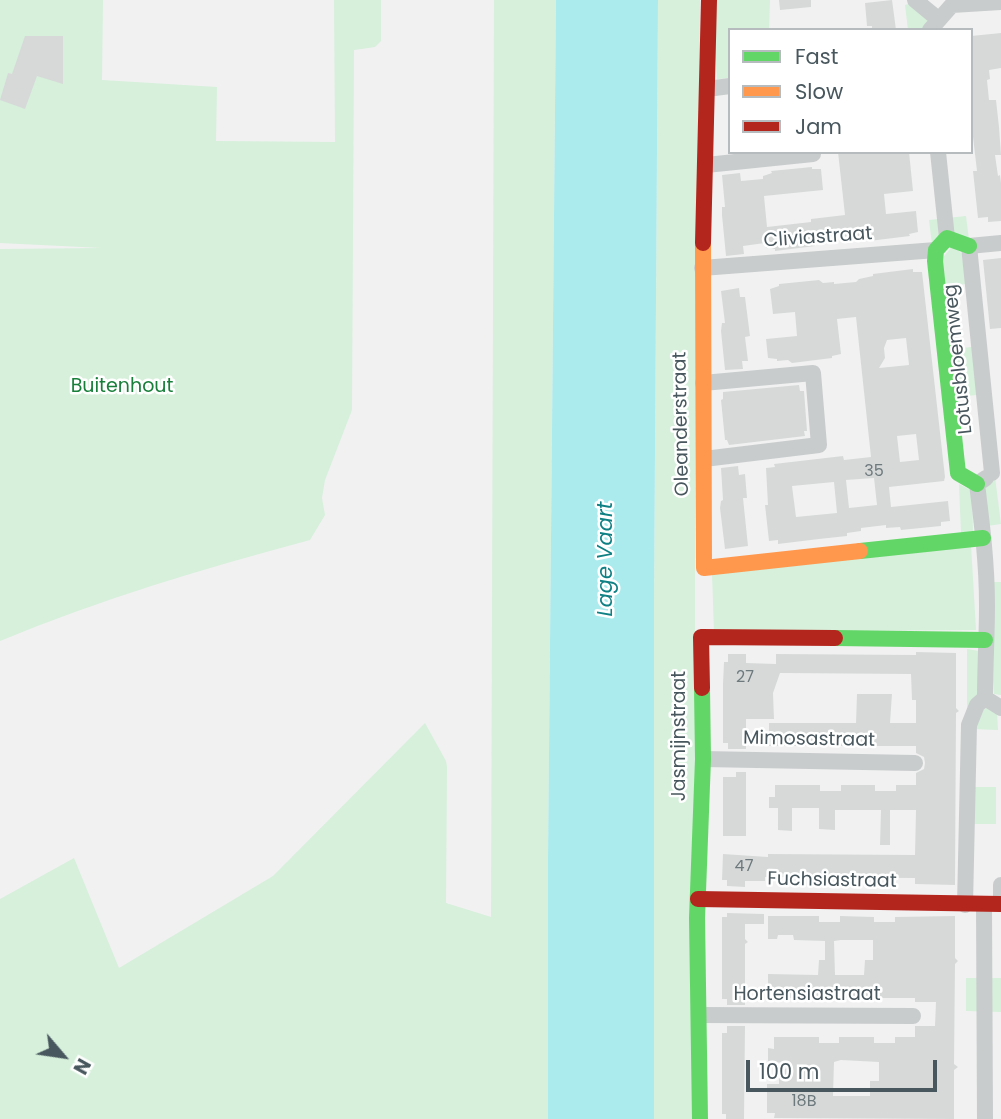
<!DOCTYPE html>
<style>
body{margin:0}
#map{position:relative;width:1001px;height:1119px;overflow:hidden;background:#f1f1f1;font-family:Poppins,sans-serif}
canvas{display:block}
.legend{position:absolute;left:728px;top:28px;width:245px;height:126px;box-sizing:border-box;background:#fff;border:2px solid #b6bcbe;margin:0;padding:9px 12px;list-style:none;font-size:21px;color:#48575d}
.legend li{display:flex;align-items:center;gap:14px;height:35px}
.legend b{width:35px;border:2px solid #b6bcbe}
.north{position:absolute;left:28px;top:1021px;width:70px;height:70px;-webkit-text-stroke:5px #fff;paint-order:stroke;rotate:119deg;font-size:19px;font-weight:700;line-height:28px;text-align:center;color:#48575d}
.north::after{content:'';display:block;margin:auto;width:24px;height:32px;background:#48575d;clip-path:polygon(50% 0,100% 100%,50% 72%,0 100%)}
.scale{position:absolute;left:746px;top:1060px;width:191px;height:32px;box-sizing:border-box;border:4px solid #48575d;border-top:0;padding-left:9px;font-size:21px;line-height:24px;white-space:nowrap;color:#48575d;-webkit-text-stroke:5px #fff;paint-order:stroke}
</style>
<div id="map">
<canvas width="1001" height="1119"></canvas>
<ul class="legend">
<li><b style="height:9px;background:#63d668"></b>Fast</li>
<li><b style="height:9px;background:#ff974d"></b>Slow</li>
<li><b style="height:9px;background:#b3261e"></b>Jam</li>
</ul>
<div class="north">N</div>
<div class="scale">100 m</div>
</div>
<script>
const ctx = document.querySelector('canvas').getContext('2d');
ctx.lineJoin = 'round';
function paint(path, color) { ctx.fillStyle = color; ctx.fill(path, 'evenodd'); }
function strokePath(path, color, width, dash) { ctx.strokeStyle = color; ctx.lineWidth = width; ctx.lineCap = dash ? 'butt' : 'round'; ctx.setLineDash(dash || []); ctx.stroke(path); }
function drawText(font, color, halo, rows, align = 'center') {
  ctx.font = font + ' Poppins,sans-serif'; ctx.lineWidth = 5; ctx.setLineDash([]); ctx.textBaseline = 'middle'; ctx.strokeStyle = halo; ctx.fillStyle = color; for (const [text, x, y, turn = 0] of rows) {
    ctx.save(); ctx.translate(x, y); ctx.rotate((+turn || 0) * Math.PI / 180); ctx.textAlign = isNaN(turn) ? turn : align; if (halo) ctx.strokeText(text, 0, 0); ctx.fillText(text, 0, 0); ctx.restore();
  }
}
const green = new Path2D(`
 M0,0h103l-1,80 115,7 -1,54 119,1 -1,-142h47v41l-6,6 -21,3 -2,360 -27,70 -3,18 3,17 -15,25c-105,28 -209,59 -310,101v-392l102,-1 -102,-5z
 M494,0h62l-8,859v260h-548v-220l74,-41 45,110 154,-92 152,-153 21,38 1,6 -1,136 45,14z
 M658,0h42l-5,538v581h-41v-518z
 M711,0h59l-1,30h-39v48l-13,1z
 M912,3l16,16 -4,11h-16l-3,-25z
 M966,216l3,24 -37,4 -3,-24z
 M953,245l9,9 4,30 -24,2 -1,-26z
 M972,347l5,48 -22,2 -6,-48z
 M995,477l6,47 -14,2 -2,-42z
 M959,484l13,7 1,41 -12,1z
 M971,545l5,85 -262,2 -2,-59z
 M993,582h8v113l-7,-1 -4,-51z
 M967,649l12,2v43l-12,14z
 M989,705l8,7 1,18 -25,-1 2,-11z
 M972,787h24v37h-22z
 M966,978h35v34l-35,-1z`);
const water = new Path2D(`
 M556,0h102l-4,601v518h-106v-260z`);
const building = new Path2D(`
 M779,0h32v7l-31,3z
 M892,0l4,30h-24v-4h-5l-2,-23z
 M1001,33v35l-12,2 1,9 -3,1 2,20h7l3,27 2,28h-6l3,21 2,-1 1,8v38l-13,1v-5l-10,1 -5,-47h4l-6,-51v-84z
 M25,36h38v48l-26,-8 -12,33 -25,-9 8,-27 4,1z
 M838,152h71l4,39 -29,3 2,20 30,-3 2,21 -9,2 1,2 -41,5 -3,-4 -11,2 -4,-3 -19,2 -3,3 -14,3v2l-40,5v-2l-9,-1 -1,-5 -22,3 1,8 -18,2 -4,-41v-8h3l-3,-32 18,-2 1,8 22,-2v-3l9,-3 -1,-2 41,-4v2h9l2,21 -59,6 3,31 44,-5v-3l34,-4z
 M1001,258v70l-11,1 -7,-69z
 M913,269v3h9l23,205 -1,4 -55,6 2,20 57,-6 2,20 -9,1v4l-40,4 -1,-3 -14,1v-3l-25,3v3l-14,2v3l-28,3 -41,5v-4l-9,1 -4,-36h3l-2,-37 9,-1 -1,-3 69,-8 1,4 27,-3 -15,-140 -19,2 4,35 -9,2v2l-40,5 -4,-3 -11,1v-2l-9,-1 -2,-19 31,-3 -2,-24 -22,2 -3,-25 9,-3v-2l40,-4 4,3 11,-1v2l22,-2 3,-3 14,-3v-2zM906,338l3,27 -30,3 6,-10 -1,-10 3,-8zM916,434l3,26 -19,2 -3,-26zM874,478l3,27 -28,3 -3,-28zM834,482l3,31 -41,4 -4,-31z
 M739,288l1,9h5l5,39 -5,1 3,24h-6l1,8 -18,1 -4,-39 1,-8h3l-4,-32z
 M799,385l1,6h4l3,40h-3l1,5 -76,9 -2,-5h-2l-4,-40 2,-1v-7z
 M738,466l1,9 6,-1 2,24h-4l5,48 -23,3 -5,-41 1,-7 2,-1 -2,-32z
 M916,652l40,1v55l3,3 -3,2 -1,172 -40,-1v-6l-150,-1v4h-20v6l-18,-1v-6h-5l1,-26 45,3v-3l147,1 1,-45h-26v35h-10l1,-35h-46v20l-16,-1v-21h-27v23l-14,-1v-22h-9v-11h6v-12h45v6h21v-6h34v6h21v-6h20v-12l8,-4 1,-6 -1,-6 -8,-4v-7h-147v-23h87l1,-29h35l-2,29h26v-23h-4l-1,-26 -131,-1 -7,20 1,26h-28v30h-18v-6h-5v-59l1,-22h4v-8h18v9l30,1v-10l140,1z
 M736,772h10v64h-23v-59h13z
 M727,913l37,1v10h-19v15l3,3 -3,2v61h-18v-6h-5v-82h5z
 M768,916h51v6h21v-6l34,1v5h21v-5l60,-1v42l3,3 -3,3 -1,100 4,3 -4,3v49l-180,-1 1,-5h-8v-29h12v-8l12,-13 -23,-1v-14l6,1v-12h45v6h20v-6h35v6h21v-6h20v-11h20l1,-24h-21v-4h-147v-24l50,1 1,-15h6v-19l-31,-1 -1,-5h-15l-1,4h-9zM841,940h32v20h-8l-1,15h-29l-1,-34zM841,1060l38,2v19h-9v15h-37l1,-34z
 M727,1026h18l-1,93h-18v-5h-4v-81h5z`);
const street = new Path2D(`
 M915,0l23,19
 M930,30l22,-25 49,-3
 M707,89l23,-3
 M938,152l9,86
 M706,165l107,-11 -1,-2
 M702,268l234,-18
 M703,383l110,-10 6,72 -115,14
 M992,473l-23,-227 32,-3
 M985,698c0,-31 2,-62 2,-93 0,-41 -5,-81 -10,-121l9,-6
 M985,698l16,10
 M703,759l212,4
 M1001,904v-19
 M965,905l4,-180 8,-20 8,-7
 M984,905l1,214
 M700,1015l213,1`);
const fast = new Path2D(`
 M969,246l-22,-8 -11,12 -1,11 23,212 19,11
 M860,551l123,-13
 M835,638l150,2
 M700,1119l-3,-201 6,-159 -1,-71`);
const slow = new Path2D(`
 M703,243l1,325 156,-17`);
const jam = new Path2D(`
 M703,243l6,-243
 M702,688l-1,-51 134,1
 M698,899l303,5`);
const numberNames = [
 ["35",874,472],
 ["27",745,678],
 ["47",744,867],
 ["18B",804,1102]
];
const streetNames = [
 ["Cliviastraat",818,238,-4],
 ["Lotusbloemweg",959,359,-96],
 ["Oleanderstraat",682,424,-91],
 ["Jasmijnstraat",680,736,-90],
 ["Mimosastraat",809,740,1],
 ["Fuchsiastraat",832,881,1],
 ["Hortensiastraat",807,995]
];
const parkNames = [
 ["Buitenhout",122,387]
];
const waterNames = [
 ["Lage Vaart",607,559,-90]
];
paint(green, '#d6f0db');
paint(water, '#abebed');
paint(building, '#d7d9d9');
strokePath(street, '#c9cccd', 16);
strokePath(fast, '#63d668', 16);
strokePath(slow, '#ff974d', 16);
strokePath(jam, '#b3261e', 16);
drawText('16px', '#6d797d', null, numberNames);
drawText('19px', '#48575d', '#fff', streetNames);
drawText('19px', '#187f3a', '#fff', parkNames);
drawText('italic 21px', '#0f8084', '#fff', waterNames);
</script>
